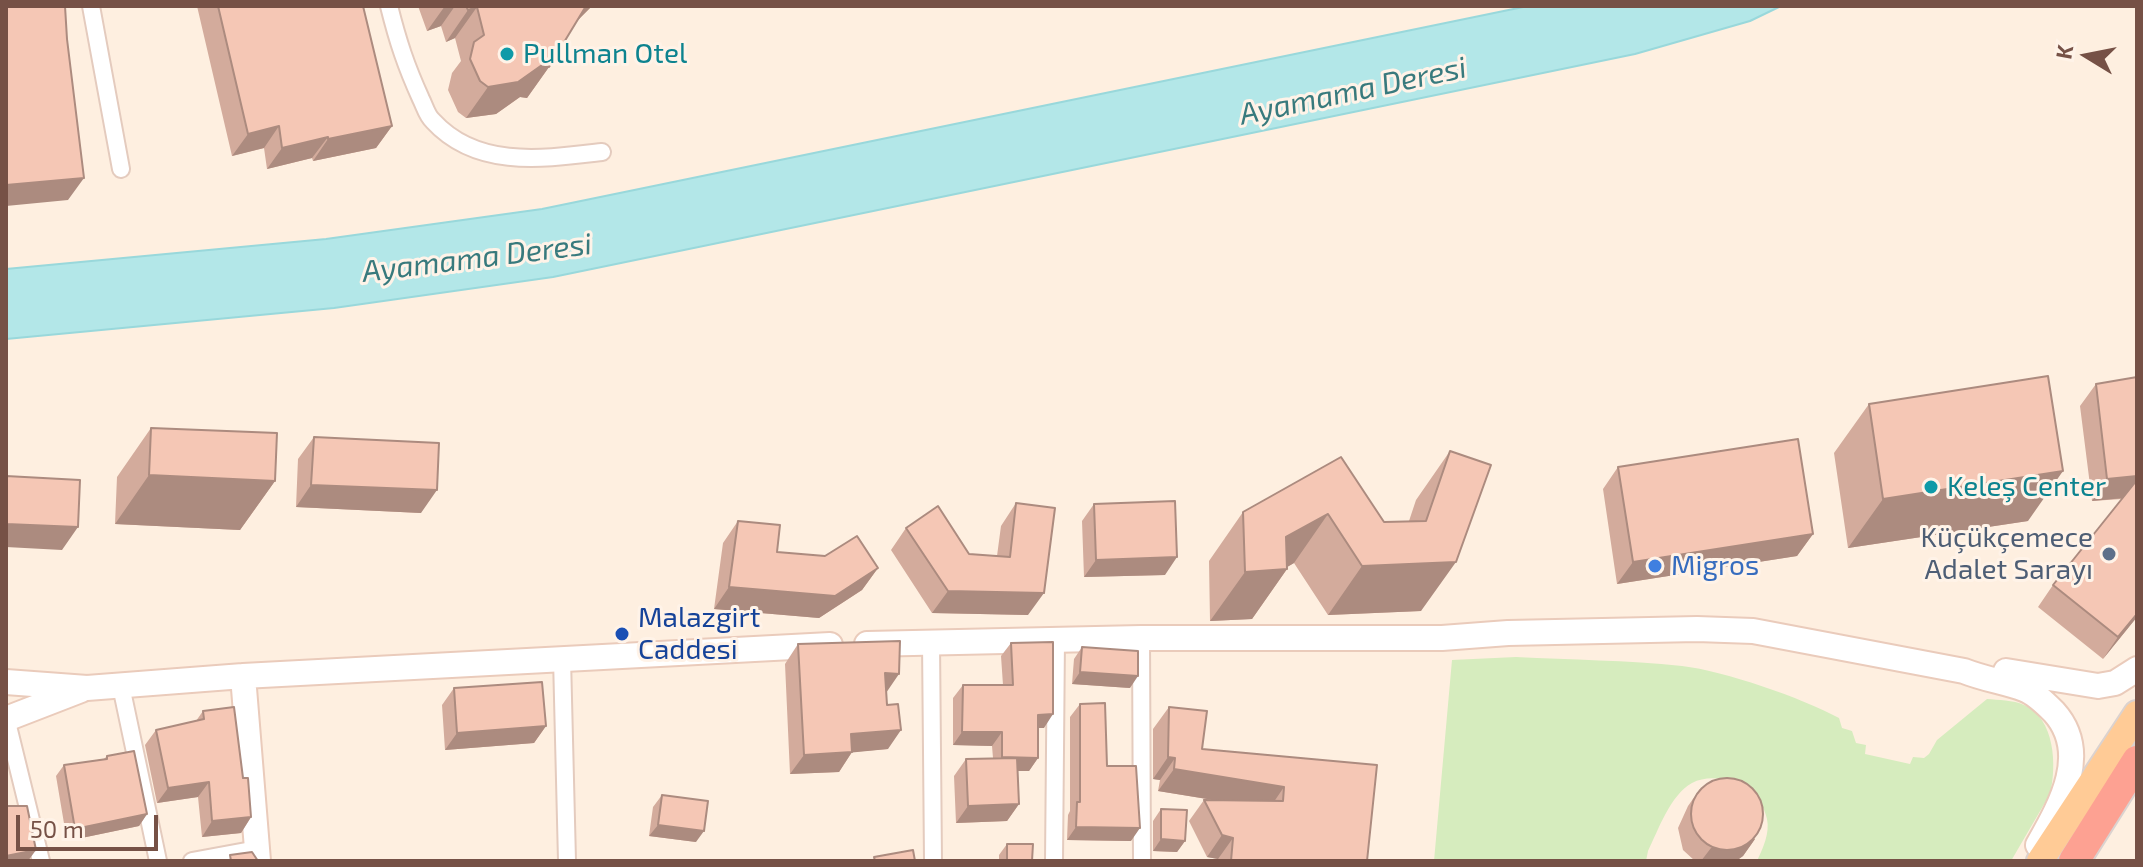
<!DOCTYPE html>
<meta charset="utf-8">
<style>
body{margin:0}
#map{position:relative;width:2143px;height:867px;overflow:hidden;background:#feefe0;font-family:"Exo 2",sans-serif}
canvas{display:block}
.frame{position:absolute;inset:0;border:8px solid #765146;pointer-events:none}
.north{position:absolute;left:2047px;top:16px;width:80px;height:80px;-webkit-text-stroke:6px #fff3e8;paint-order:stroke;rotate:280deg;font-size:22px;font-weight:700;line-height:32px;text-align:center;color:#765146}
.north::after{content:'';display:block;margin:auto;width:28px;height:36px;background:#765146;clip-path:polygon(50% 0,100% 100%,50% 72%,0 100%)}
.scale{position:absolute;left:16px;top:815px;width:142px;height:36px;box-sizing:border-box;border:4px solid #765146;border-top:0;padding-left:10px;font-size:24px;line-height:28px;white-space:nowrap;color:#765146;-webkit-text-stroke:6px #fff3e8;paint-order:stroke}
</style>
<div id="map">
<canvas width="2143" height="867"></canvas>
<div class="frame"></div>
<div class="north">K</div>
<div class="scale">50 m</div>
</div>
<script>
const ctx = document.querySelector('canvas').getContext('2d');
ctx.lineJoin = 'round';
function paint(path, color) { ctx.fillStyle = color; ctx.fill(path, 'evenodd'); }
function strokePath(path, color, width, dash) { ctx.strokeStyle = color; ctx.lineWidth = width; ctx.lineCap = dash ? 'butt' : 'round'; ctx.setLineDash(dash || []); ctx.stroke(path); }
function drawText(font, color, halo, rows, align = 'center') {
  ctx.font = font + ' "Exo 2",sans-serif'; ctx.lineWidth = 6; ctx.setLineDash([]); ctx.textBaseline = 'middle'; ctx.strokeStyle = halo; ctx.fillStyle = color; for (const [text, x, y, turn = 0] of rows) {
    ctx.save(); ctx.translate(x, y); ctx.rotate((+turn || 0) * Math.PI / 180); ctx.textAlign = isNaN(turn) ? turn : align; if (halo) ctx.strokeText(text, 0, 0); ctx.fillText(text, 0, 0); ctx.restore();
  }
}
const green = new Path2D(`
 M1516,657c55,3 111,3 166,9 43,5 120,32 157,52l3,10 10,3 4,12 10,2 -1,9 45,10 3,-7 11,1 5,-4 8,-14 50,-41c11,1 26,1 37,6 31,13 33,61 26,89l-39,67h-254c6,-13 13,-28 10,-42 -6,-31 -48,-50 -75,-36 -22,12 -34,48 -44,68l-2,10h-212l18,-201z`);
const water = new Path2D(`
 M1528,6h253l-31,15 -115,33 -1082,223 -219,31 -328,31v-70l320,-30 216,-30z`);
const street = new Path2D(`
 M91,6l30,163
 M389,6c9,36 17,60 32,93 4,8 6,17 12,22 44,48 110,38 169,31
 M1141,638l1,223
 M931,642l2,219
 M562,658l5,203
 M121,686l37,175
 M6,718l35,143
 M192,861l65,-12
 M1054,861l2,-222`);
const secondary = new Path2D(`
 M867,644l274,-6h301l66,-5 189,-4 56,2 211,40c20,8 41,11 60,18 11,4 22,15 30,23 37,41 6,94 -16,133
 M2006,671l92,15 17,-3 22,-14
 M243,676l15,185
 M6,682l81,6 156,-12 587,-31
 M6,719l75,-29`);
const primary = new Path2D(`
 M2040,861l97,-147`);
const highway = new Path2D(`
 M2074,861l63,-100`);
const wall = new Path2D(`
 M197,6h166l29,120 -16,22 -63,13 -1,-3 -45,11 -3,-21 -32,8z
 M418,6h174l-15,15 -28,46 -22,31 -7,-1 -24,17 -30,4 -8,-6 -10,-22 4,-17 9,-12 -6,-23 -9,4 -5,-16 -14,5z
 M2137,377v240l-34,42 -65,-52 15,-22 69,-86 -30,2 -12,-95 16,-22z
 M1869,404l159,117 -180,27 -14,-95z
 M151,428l124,53 -35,49 -125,-6 2,-47z
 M314,437l107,76 -125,-6 2,-48z
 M1450,451l-29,160 -93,4 -34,-52 -7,4v2l-35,50 -42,2 -1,-60 34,-49 98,-55 43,65 25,-1 7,-21z
 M1618,467l195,67 -16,22 -180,28 -14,-95z
 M1016,503l12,112 -96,-2 -41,-63 15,-22 63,26 28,2 4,-30z
 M1094,504l71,71 -81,2 -2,-56z
 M738,521l39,31 101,16 -16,22 -43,28 -105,-9 9,-66z
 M1011,643l33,85h-6v30l-9,13h-11l1,33 -12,17 -51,2 -2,-47 12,-17 27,-1 -1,-12 -39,-1v-47l10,-13h40l-2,-29z
 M798,644l88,48 2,57 -36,3 -13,20 -49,2 -5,-110z
 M1082,647l48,41 -58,-4 2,-25z
 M454,688l92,38 -12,17 -89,7 -3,-45z
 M1080,704l27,62 24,75 -64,-1 1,-25 2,-4v-94z
 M1169,707l33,42 175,16 -10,96h-149v-2l-11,-2 -18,-36 15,-21h9l-55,-9 2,-11 -7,-1v-50z
 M203,711l40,67 8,39 -10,16 -39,4 -4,-40 -41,6 -12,-58 11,-15 40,-9z
 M107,756l40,58 -8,12 -72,15 -11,-65 8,-11 40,-6z
 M1700,789l55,50 -12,17 -7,5h-41l-12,-11 -5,-22 10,-22z
 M662,795l34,47 -47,-6 4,-29z
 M1161,809l24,32 -8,11 -24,-1v-30z
 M1007,844l25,17h-33v-6z`);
const shadedWall = new Path2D(`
 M445,6h10l-14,20 -14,5z
 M586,6h6l-23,23z
 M477,7l-22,31 -9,4 22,-32z
 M542,65l7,2 -22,31 -7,-1 -24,17 -30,4 22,-31z
 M279,126l-15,22 -32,8 16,-22z
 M392,126l-16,22 -63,13 15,-22z
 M328,137l-16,21 -45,11 15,-21z
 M84,178l-16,22 -62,6v-21z
 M2063,471l-35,50 -180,27 35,-49z
 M149,475l126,6 -35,49 -125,-6z
 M2137,476v4l-13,18 -32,3 15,-22z
 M311,485l126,5 -16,23 -125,-6z
 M1328,514l-34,49 -12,7 5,-1 -35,50 -42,2 35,-49 41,-35z
 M6,524l72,3 -16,23 -56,-3z
 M1813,534l-16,22 -180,28 16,-22z
 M1177,557l-12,18 -81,2 12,-17z
 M1456,562l-35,49 -93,4 34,-49z
 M878,568l-16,22 -43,28 -105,-9 15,-22z
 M948,591l96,2 -16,22 -96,-2z
 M2137,614v3l-34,42 15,-22z
 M1080,672l58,4 -8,12 -58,-4z
 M885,673l14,1 -13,19z
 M1053,714l-9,14h-15l9,-13z
 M546,726l-12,17 -89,7 12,-17z
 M901,730l-13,19 -41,4 5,-1 -13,20 -49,2 14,-19 47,-21z
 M962,732h40l-10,14 -39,-1z
 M1002,757l36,1 -9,13h-36z
 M1168,757l7,1 -15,22 -7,-1z
 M1174,769l110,18 -15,22 -111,-18z
 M209,782l-11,15 -41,6 11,-15z
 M1019,804l-12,17 -51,2 12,-17z
 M147,814l-8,12 -72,15 8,-12z
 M251,817l-10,16 -39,4 10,-16z
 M658,825l46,6 -8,11 -47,-6z
 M1076,827l64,1 -9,13 -64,-1z
 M1222,835l11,3 -15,21 -11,-2z
 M1161,839l24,2 -8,11 -24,-1z
 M1755,839l-12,17 -7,5h-35l10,-13z
 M36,850l-8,11h-22v-5z`);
const building = new Path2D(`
 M6,6h59l2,33 17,139 -78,7z
 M218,6h145l29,120 -64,13v-2l-46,11 -3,-22 -31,8z
 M466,6h120l-37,61 -7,-2 -24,17 -30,5 -8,-6 -10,-22 4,-17 10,-7 -7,-28 -9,3z
 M2048,376l15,95 -180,28 -14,-95z
 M2137,377v99l-30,3 -11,-95z
 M151,428l126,5 -2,48 -126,-6z
 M314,437l125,6 -2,47 -126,-5z
 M1798,439l15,95 -180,28 -15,-95z
 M1450,451l41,14 -35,97 -94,4 -34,-52 -42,23 1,32 -42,3 -2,-60 98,-55 43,65 42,-1z
 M6,476l74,4 -2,47 -72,-3z
 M2137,480v134l-19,23 -65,-52z
 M1175,501l2,56 -81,3 -2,-56z
 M1016,503l39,5 -11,85 -96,-2 -42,-63 32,-22 31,48 41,3z
 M738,521l42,4 -3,27 48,4 32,-20 21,32 -43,28 -106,-9z
 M900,641l-1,33 -14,-1 2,32 11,-1 3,26 -50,4 1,18 -48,3 -6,-111z
 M1053,642v72l-15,1v43l-36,-1v-25h-40l1,-47h50l-2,-42z
 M1082,647l56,4v25l-58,-4z
 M542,682l4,44 -89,7 -3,-45z
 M1105,703l2,63h29l4,62 -64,-1 1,-25h3v-98z
 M234,707l9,71h5l3,39 -39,4 -3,-39 -41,6 -12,-58 48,-11 -1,-8z
 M1169,707l38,4 -5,38 175,16 -10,96h-136l2,-23 -11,-3 -18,-35 79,1 1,-14 -110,-18 1,-11 -7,-1z
 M134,751l13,63 -72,15 -11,-64 43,-6v-3z
 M1017,758l2,46 -51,2 -2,-47z
 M1691 814a36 36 0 1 1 72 0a36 36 0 1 1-72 0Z
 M662,795l46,6 -4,30 -46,-6z
 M6,806h21l9,44 -30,6z
 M1161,809l26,1 -2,31 -24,-2z
 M1007,844h26l-1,17h-25z
 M913,850l2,11h-40l-1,-4z
 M252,852l6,9h-27l-1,-6z`);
const markers = [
 [507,54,8,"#0f9aa8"],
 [1931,487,8,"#0f9aa8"],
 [2109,554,8,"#5c6f8a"],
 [1655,566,8,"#3f7fe0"],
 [622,634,8,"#1a4fb4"]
];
const cultureNames = [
 ["Pullman Otel",523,54],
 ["Keleş Center",1947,487]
];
const serviceNames = [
 ["Küçükçemece",2093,538],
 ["Adalet Sarayı",2093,570]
];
const shopNames = [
 ["Migros",1671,566]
];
const transitNames = [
 ["Malazgirt",638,618],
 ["Caddesi",638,650]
];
const waterNames = [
 ["Ayamama Deresi",1353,91,-12],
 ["Ayamama Deresi",477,258,-7]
];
paint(green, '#d6ecbe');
paint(water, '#b3e7e8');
strokePath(water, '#99d8db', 2);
strokePath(street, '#e4cbbe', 20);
strokePath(secondary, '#eacbbb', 28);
strokePath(primary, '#dbd2cf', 30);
strokePath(highway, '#dbd2cf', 34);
strokePath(street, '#fff', 16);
strokePath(secondary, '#fff', 24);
strokePath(primary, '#ffcb96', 26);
strokePath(highway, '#fda192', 30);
paint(wall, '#d3ab9c');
paint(shadedWall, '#ac8b7f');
paint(building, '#f5c7b5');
strokePath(building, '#ac8b7f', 2);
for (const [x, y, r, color] of markers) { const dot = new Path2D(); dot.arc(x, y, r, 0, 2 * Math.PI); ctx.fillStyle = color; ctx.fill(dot); strokePath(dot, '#fff3e8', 3); }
drawText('28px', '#0d838f', '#fff3e8', cultureNames, 'left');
drawText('28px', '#4e5e75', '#fff3e8', serviceNames, 'right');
drawText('28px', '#366cbe', '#fff3e8', shopNames, 'left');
drawText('28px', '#164399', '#fff3e8', transitNames, 'left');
drawText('italic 30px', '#387a7d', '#fff3e8', waterNames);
</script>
